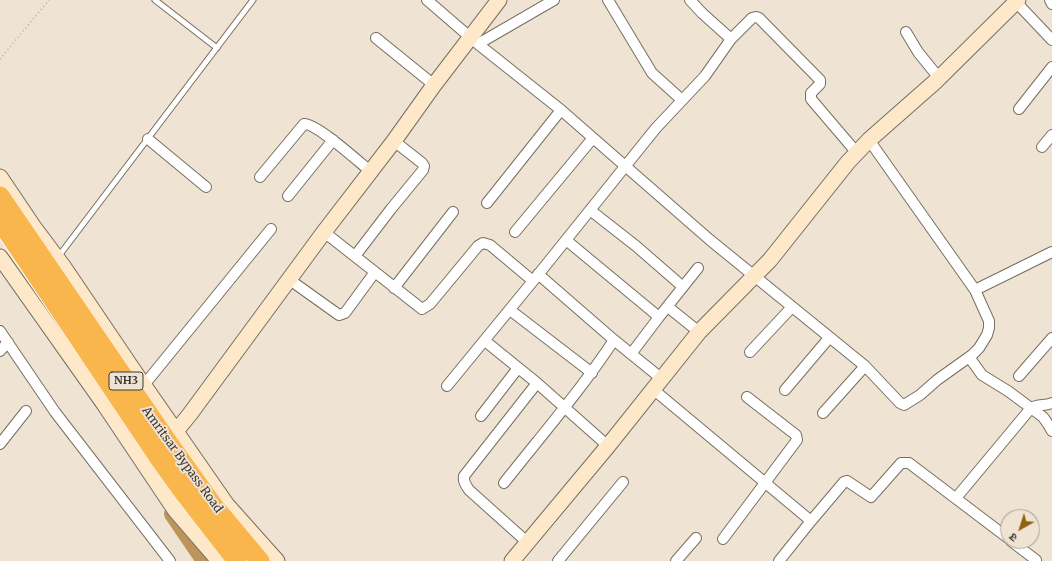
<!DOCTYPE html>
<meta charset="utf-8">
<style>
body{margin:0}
#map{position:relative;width:1052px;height:561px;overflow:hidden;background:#efe3d4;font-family:Merriweather,"Noto Sans Devanagari",serif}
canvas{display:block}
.north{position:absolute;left:1000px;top:509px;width:40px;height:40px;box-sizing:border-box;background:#efe3d4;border:1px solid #a89f93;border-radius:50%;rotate:219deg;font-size:11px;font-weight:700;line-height:16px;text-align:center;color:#3d3932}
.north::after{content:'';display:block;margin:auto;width:14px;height:18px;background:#90620d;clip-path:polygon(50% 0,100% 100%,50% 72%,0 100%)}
</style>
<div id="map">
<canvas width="1052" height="561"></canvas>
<div class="north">उ</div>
</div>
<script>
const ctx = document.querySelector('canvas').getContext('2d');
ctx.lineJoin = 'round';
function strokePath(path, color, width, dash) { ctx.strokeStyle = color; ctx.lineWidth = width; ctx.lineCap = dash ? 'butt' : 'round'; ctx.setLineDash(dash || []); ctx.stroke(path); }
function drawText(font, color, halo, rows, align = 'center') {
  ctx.font = font + ' Merriweather,serif'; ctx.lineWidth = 4; ctx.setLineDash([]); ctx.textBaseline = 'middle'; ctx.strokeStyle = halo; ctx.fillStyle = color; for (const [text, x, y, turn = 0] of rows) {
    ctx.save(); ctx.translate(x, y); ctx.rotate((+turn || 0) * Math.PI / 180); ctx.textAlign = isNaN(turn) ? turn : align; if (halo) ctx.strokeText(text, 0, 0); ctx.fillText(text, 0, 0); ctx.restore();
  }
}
const river = new Path2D(`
 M172,514l32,47`);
const path = new Path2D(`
 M0,59l49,-59`);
const lane = new Path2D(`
 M155,0l62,48
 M58,257l195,-257`);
const street = new Path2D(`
 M427,0l51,44 83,66 149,130 155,126 35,37 4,2 16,-10 17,-15 35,-25 7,-7 8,-13 2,-7v-7l-14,-31 -106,-150
 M608,0l44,73 30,27
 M690,0l12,13 29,26
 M1050,0l2,4
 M1016,2l36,38
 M906,32l12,20 21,26
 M376,38l58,47
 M478,44l76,-44
 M1019,109l33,-42
 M148,139l58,48
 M1042,147l10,-12
 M260,177l44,-53c12,-1 55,38 66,47
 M288,196l45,-56
 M487,203l74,-93
 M590,210l46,36 46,40
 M324,232l98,77 8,-5 48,-58 5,-3 7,2 43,36
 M515,232l78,-94
 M566,240l93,77 39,-49
 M355,256l36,-47 32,-39 1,-4 -2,-3 -28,-22
 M538,274l76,66 48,39
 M290,280l49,35 6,-2 30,-41
 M394,288l59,-76
 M975,290l77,-38
 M668,307l31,25
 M510,310l82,63
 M0,331l55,81 115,149
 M485,341l52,42 71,63
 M0,351l8,-9
 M750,352l42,-45
 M631,354l28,-37
 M969,357l13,18 26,16 35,26 5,7 4,7
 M1019,376l33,-38
 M144,385l127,-156
 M447,386l86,-105 123,-153 49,-52 26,-37 21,-21 4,-1 3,1 61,62v4l-9,9v6l46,54
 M654,390l157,131 -32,40
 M785,390l44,-52
 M823,413l42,-47
 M481,416l37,-48
 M0,444l26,-33
 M504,483c37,-47 77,-93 110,-143
 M956,498l75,-90c7,-4 14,-2 21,-5
 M811,521l33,-39 3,-1 24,16 30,-34h8l99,75
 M723,539l74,-99 -1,-5 -49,-38
 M1011,541l25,19
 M527,542l-58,-52c-3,-5 -6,-8 -5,-14l73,-93
 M558,561l65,-79
 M676,561l20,-23`);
const secondary = new Path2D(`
 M0,177l33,49 30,40 73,108 91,131 50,56
 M0,257l104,147 71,106 44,51
 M177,430l13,-16 134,-182 70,-91 40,-56 65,-85
 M512,561l96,-115 91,-114 71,-72 78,-98 21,-22 67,-59 82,-81`);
const highway = new Path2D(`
 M0,196l168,246 45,63 47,56
 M0,221l159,237 25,35 53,68`);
const shields = [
 [126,381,34]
];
const shieldNames = [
 ["NH3",126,381]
];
const streetNames = [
 ["Amritsar Bypass Road",182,460,54]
];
strokePath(river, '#bd955c', 16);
strokePath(lane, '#786e60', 7);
strokePath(street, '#786e60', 12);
strokePath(secondary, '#786e60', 17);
strokePath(highway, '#fff', 21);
strokePath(path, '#b4aa9e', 1.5, [1, 3]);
strokePath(lane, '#fff', 5);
strokePath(street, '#fff', 10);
strokePath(secondary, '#fde9c9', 15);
strokePath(highway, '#f9b64c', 19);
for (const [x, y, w] of shields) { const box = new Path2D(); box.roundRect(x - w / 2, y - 9, w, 18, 3); ctx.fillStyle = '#efe3d4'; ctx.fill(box); strokePath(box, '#3d3932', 1); }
drawText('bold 11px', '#3d3932', null, shieldNames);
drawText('12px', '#3d3932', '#efe3d4', streetNames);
</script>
